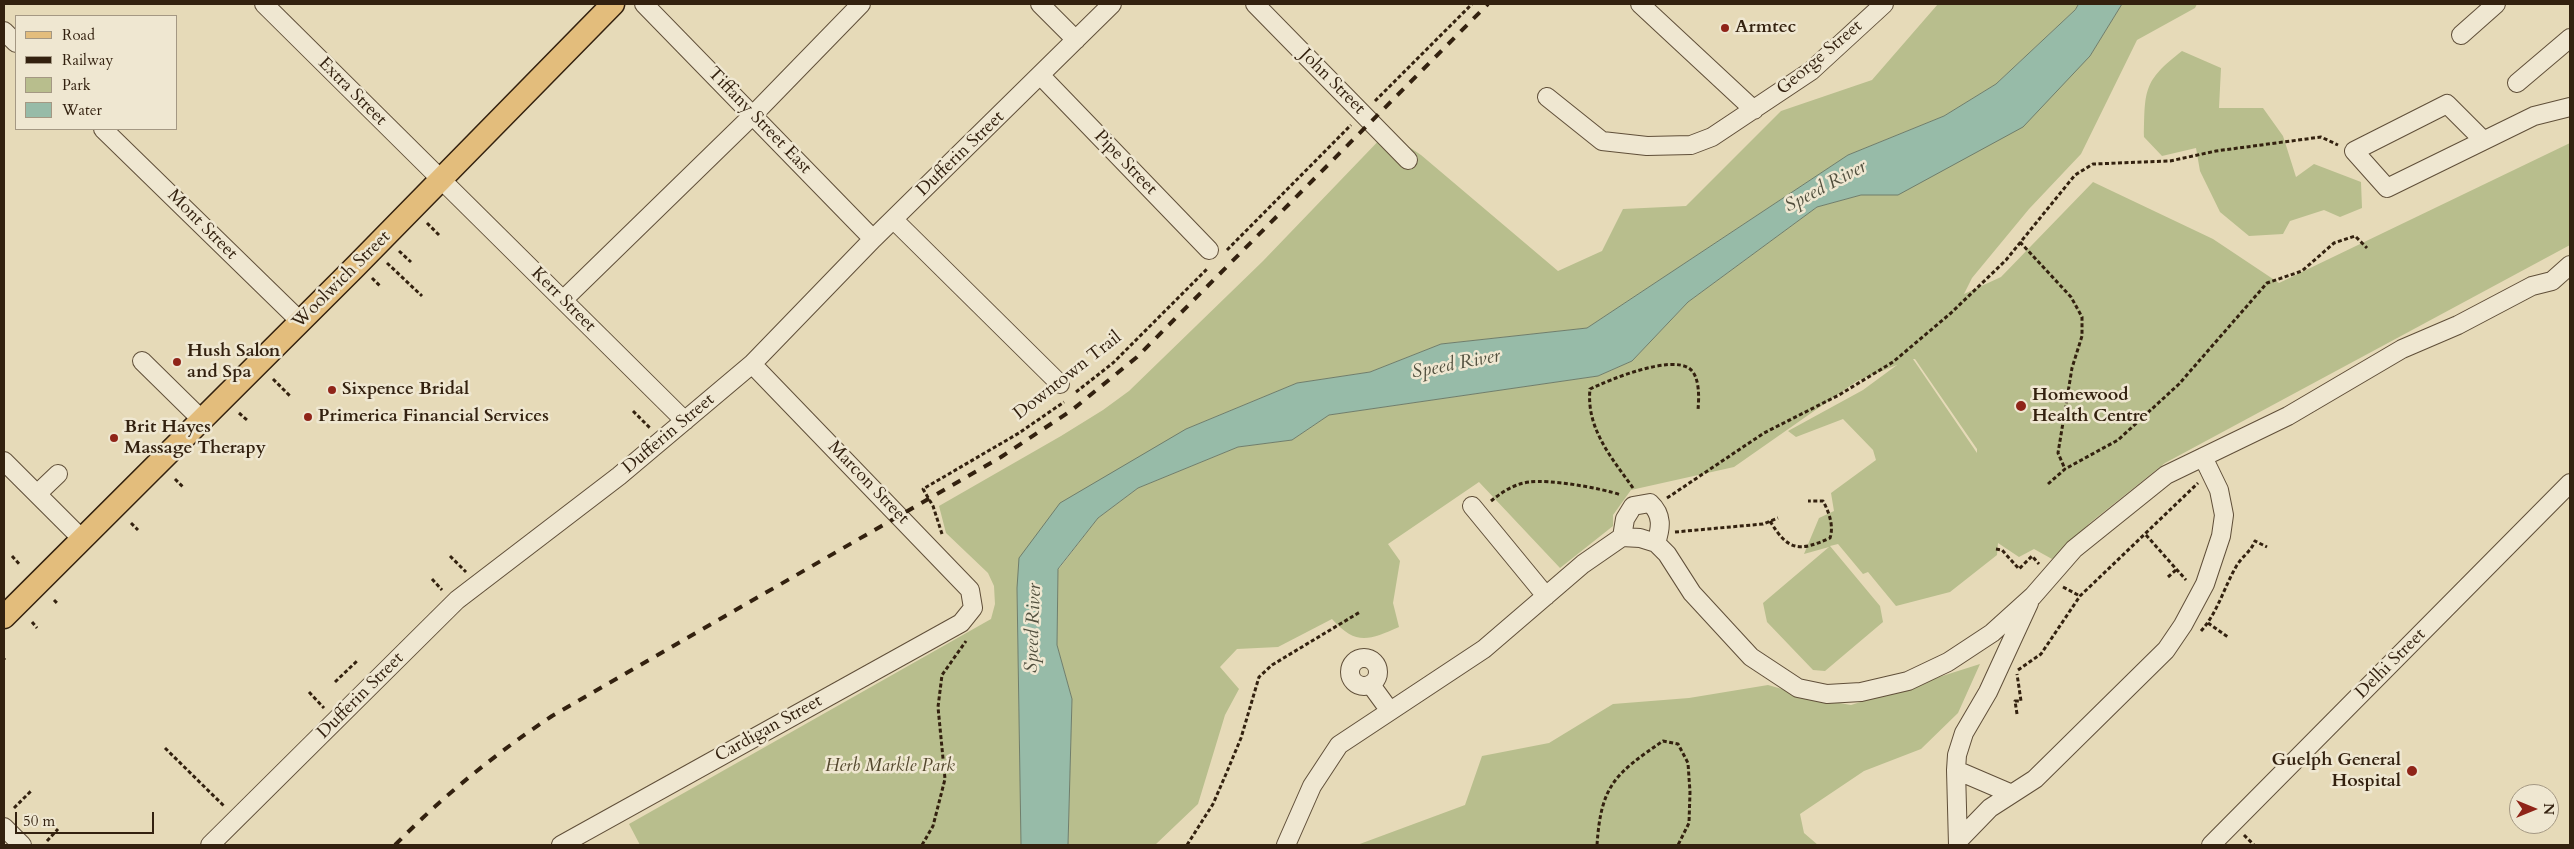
<!DOCTYPE html>
<style>
body{margin:0}
#map{position:relative;width:2574px;height:849px;overflow:hidden;background:#e6dab8;font-family:Cardo,serif}
canvas{display:block}
.frame{position:absolute;inset:0;border:5px solid #33210f;pointer-events:none}
.legend{position:absolute;left:15px;top:15px;width:162px;height:115px;box-sizing:border-box;background:#efe7d1;border:1px solid #a49883;margin:0;padding:6px 9px;list-style:none;font-size:15px;color:#33210f}
.legend li{display:flex;align-items:center;gap:10px;height:25px}
.legend b{width:25px;border:1px solid #a49883}
.north{position:absolute;left:2509px;top:784px;width:50px;height:50px;box-sizing:border-box;background:#efe7d1;border:1px solid #a49883;border-radius:50%;rotate:90deg;font-size:14px;font-weight:700;line-height:20px;text-align:center;color:#33210f}
.north::after{content:'';display:block;margin:auto;width:18px;height:22px;background:#8f2418;clip-path:polygon(50% 0,100% 100%,50% 72%,0 100%)}
.scale{position:absolute;left:15px;top:812px;width:139px;height:22px;box-sizing:border-box;border:2px solid #33210f;border-top:0;padding-left:6px;font-size:15px;line-height:18px;white-space:nowrap;color:#33210f;-webkit-text-stroke:4px #efe7d1;paint-order:stroke}
</style>
<div id="map">
<canvas width="2574" height="849"></canvas>
<div class="frame"></div>
<ul class="legend">
<li><b style="height:6px;background:#e3bd7c"></b>Road</li>
<li><b style="height:6px;background:#33210f"></b>Railway</li>
<li><b style="height:14px;background:#b8be8d"></b>Park</li>
<li><b style="height:14px;background:#97bba8"></b>Water</li>
</ul>
<div class="north">N</div>
<div class="scale">50 m</div>
</div>
<script>
const ctx = document.querySelector('canvas').getContext('2d');
ctx.lineJoin = 'round';
function paint(path, color) { ctx.fillStyle = color; ctx.fill(path, 'evenodd'); }
function strokePath(path, color, width, dash) { ctx.strokeStyle = color; ctx.lineWidth = width; ctx.lineCap = dash ? 'butt' : 'round'; ctx.setLineDash(dash || []); ctx.stroke(path); }
function drawText(font, color, halo, rows, align = 'center') {
  ctx.font = font + ' Cardo,serif'; ctx.lineWidth = 5; ctx.setLineDash([]); ctx.textBaseline = 'middle'; ctx.strokeStyle = halo; ctx.fillStyle = color; for (const [text, x, y, turn = 0] of rows) {
    ctx.save(); ctx.translate(x, y); ctx.rotate((+turn || 0) * Math.PI / 180); ctx.textAlign = isNaN(turn) ? turn : align; if (halo) ctx.strokeText(text, 0, 0); ctx.fillText(text, 0, 0); ctx.restore();
  }
}
const green = new Path2D(`
 M1938,4h141l-4,6 -79,74 -52,32 -96,39 -261,173 -146,16 -71,28 -73,11 -111,46 -169,159 4,257h-381l-11,-21 362,-205 4,-15 -1,-18 -6,-13 -42,-40 -7,-27 122,-70 42,-26 26,-19 134,-130 124,-129 34,23 137,116 44,-20 21,-42 63,-3 95,-95 91,-31z
 M2122,4h75l-2,4 -58,32 -56,114 -52,55 -57,69 -8,16 37,-17 92,-95 120,57 66,44 291,-140v102l-405,218 -74,59 -39,37 -18,-10 -15,8 -21,-14 -1,12 -47,37 -54,14 -28,-34 -5,2 -25,-30 -8,2 50,60 3,16 -58,49 -12,-1 -46,-48 -4,-19 66,-56 -25,7 15,-36 15,-7 -3,-18 45,-33 -3,-10 -30,-31 -47,18 -8,-6 75,-41 34,-25 -40,16 -123,86 -103,23 -18,25v11l-53,42 -81,-86 -91,62 12,17 -7,42 6,24c-30,13 -43,19 -67,-8l-54,28 -41,2 -17,18 19,22 -14,26 -27,89 -43,41h-87l4,-146 -15,-54 1,-75 40,-52 40,-30 100,-41 54,-7 37,-25 269,-39 34,-15 56,-59 129,-95 44,-12h37l192,-139zM1913,359h2l62,90v4z
 M2182,51l39,17 -2,40h44l20,28 13,41 18,-13 47,18 1,26 -22,9 -16,-7 -34,11 -7,13 -34,2 -29,-24 -20,-41 -4,-23 -34,8 -18,-19c1,-47 -1,-56 38,-86z
 M1980,664l-22,49 -37,36 -57,22 -64,43 4,19 14,12h-461l108,-40 17,-49 67,-13 64,-39 76,-6 79,-13 49,14 34,6z`);
const water = new Path2D(`
 M2079,4h43l-32,52 -67,71 -125,68h-37l-44,12 -129,95 -56,59 -34,15 -269,39 -37,25 -54,7 -100,41 -40,30 -40,51 -1,76 15,54 -4,146h-47l-4,-257 2,-30 41,-55 126,-74 111,-46 73,-11 71,-28 146,-16 261,-173 96,-39 52,-32 79,-74z`);
const path = new Path2D(`
 M1375,101l97,-97
 M427,223l13,13
 M2020,242l51,55 11,20v19l-10,32 -14,85 7,16
 M1227,250l124,-125
 M399,251l12,11
 M387,263l35,33
 M372,278l9,9
 M273,379l18,18
 M1076,392l37,-29 95,-95
 M633,411l17,17
 M239,413l8,7
 M212,441l7,8
 M175,479l9,9
 M2048,484l17,-15 53,-29 61,-56 88,-101 35,-12 32,-28 21,-7 12,12
 M1633,488c-22,-31 -47,-60 -43,-99 19,-9 81,-35 100,-20 10,8 9,29 8,41
 M1667,498l97,-65 75,-38 54,-33 58,-49 55,-53 69,-85 18,-11 77,-3 46,-10 105,-14 17,8
 M1491,501c11,-9 23,-17 38,-19 20,-3 72,6 92,13
 M1770,521c18,30 29,31 60,17 4,-12 -1,-26 -7,-37h-15
 M131,523l7,7
 M1675,532l88,-8 15,-6
 M942,534l-9,-28 -10,-17 96,-56 45,-31
 M2146,535l40,45
 M1996,549l6,1 17,19 13,-13 7,8
 M12,556l8,9
 M450,556l16,16
 M2168,577l8,-7
 M432,579l10,11
 M2063,587l17,9
 M54,600l4,4
 M32,622l5,6
 M2208,623l20,14
 M2201,631c17,-19 23,-44 36,-66 6,-9 14,-14 18,-24l12,6
 M4,659l1,1
 M2018,670l23,-16 39,-58 118,-113
 M335,682l22,-21
 M309,692l15,16
 M2017,714l-2,-13h6l-4,-27
 M165,748l60,59
 M14,808l17,-17
 M2244,835l10,10
 M47,841l11,-12
 M922,845l11,-19 12,-47 -7,-72 4,-32 24,-34
 M1187,845l26,-41 13,-30 15,-36 18,-61 13,-12 88,-53
 M1597,845c4,-60 18,-71 66,-104l15,3 10,19 2,29 -1,31 -11,22`);
const minor = new Path2D(`
 M264,4l421,417
 M644,4l229,235
 M1040,4l36,36
 M1255,4l153,156
 M1640,4l114,106
 M4,31l12,12
 M2461,35l35,-31
 M1041,76l168,174
 M2517,83l53,-45
 M1547,97l55,44 45,5 44,-1 21,-8 99,-66 73,-67
 M103,129l198,193
 M2483,140l-36,-36 -93,47 33,37 147,-72 36,-9
 M894,220l166,164
 M563,300l190,-185 108,-111
 M142,361l60,59
 M4,461l78,78
 M37,494l21,-20
 M1472,506l74,90
 M1622,537l3,-18 8,-13 17,-3c13,12 11,25 6,40
 M1350 672a14 14 0 1 1 28 0a14 14 0 1 1-28 0Z
 M1371,685l19,26
 M1956,770l56,24
 M4,827l18,18
 M1958,841l32,-33 45,-29 131,-129 17,-25 22,-41 16,-48 3,-21 -5,-25 -16,-33
 M210,845l247,-245 162,-124 133,-112 121,-125 239,-235
 M561,845l400,-222 12,-15 -3,-18 -218,-226
 M1286,845l26,-59 27,-41 145,-96 99,-85 39,-27 18,1 16,5 11,11 25,39 59,64 47,31 29,6 34,-2 47,-11 40,-19 44,-29 41,-37 41,-47 92,-74 122,-59 114,-67 56,-24 74,-39 20,-5 18,-16
 M1958,845l-2,-75 1,-15 7,-22 24,-41 41,-89
 M2211,845l359,-362`);
const major = new Path2D(`
 M4,617l350,-349 259,-264`);
const rail = new Path2D(`
 M395,845c48,-49 100,-91 157,-129l449,-259 71,-47 65,-53 351,-353`);
const markers = [
 [1725,28,5,"#8f2418"],
 [177,362,5,"#8f2418"],
 [332,390,5,"#8f2418"],
 [2021,406,6,"#8f2418"],
 [308,417,5,"#8f2418"],
 [114,438,5,"#8f2418"],
 [2412,771,6,"#8f2418"]
];
const poiNames = [
 ["Armtec",1735,28],
 ["Hush Salon",187,352],
 ["and Spa",187,373],
 ["Sixpence Bridal",342,390],
 ["Homewood",2032,396],
 ["Health Centre",2032,417],
 ["Primerica Financial Services",318,417],
 ["Brit Hayes",124,428],
 ["Massage Therapy",124,449],
 ["Guelph General",2401,761,"right"],
 ["Hospital",2401,782,"right"]
];
const streetNames = [
 ["George Street",1820,58,-40],
 ["John Street",1332,82,45],
 ["Extra Street",352,92,45],
 ["Tiffany Street East",759,121,46],
 ["Dufferin Street",961,154,-44],
 ["Pipe Street",1125,163,46],
 ["Mont Street",202,225,45],
 ["Woolwich Street",342,280,-45],
 ["Kerr Street",563,300,45],
 ["Downtown Trail",1068,376,-38],
 ["Dufferin Street",669,434,-40],
 ["Marcon Street",868,483,46],
 ["Delhi Street",2391,664,-45],
 ["Dufferin Street",361,696,-45],
 ["Cardigan Street",769,729,-29]
];
const parkNames = [
 ["Herb Markle Park",890,767]
];
const waterNames = [
 ["Speed River",1826,187,-28],
 ["Speed River",1456,365,-11],
 ["Speed River",1034,628,-88]
];
paint(green, '#b8be8d');
paint(water, '#97bba8');
strokePath(water, '#6f7d6b', 1);
strokePath(minor, '#604f39', 20);
strokePath(major, '#33210f', 25);
strokePath(path, '#33210f', 3, [4, 2.5]);
strokePath(minor, '#efe7d1', 18);
strokePath(major, '#e3bd7c', 22);
strokePath(rail, '#33210f', 4, [9, 9]);
for (const [x, y, r, color] of markers) { const dot = new Path2D(); dot.arc(x, y, r, 0, 2 * Math.PI); ctx.fillStyle = color; ctx.fill(dot); strokePath(dot, '#efe7d1', 2); }
drawText('bold 18px', '#33210f', '#efe7d1', poiNames, 'left');
drawText('18px', '#33210f', '#efe7d1', streetNames);
drawText('italic 18px', '#54482e', '#efe7d1', parkNames);
drawText('italic 19px', '#514f3d', '#efe7d1', waterNames);
</script>
